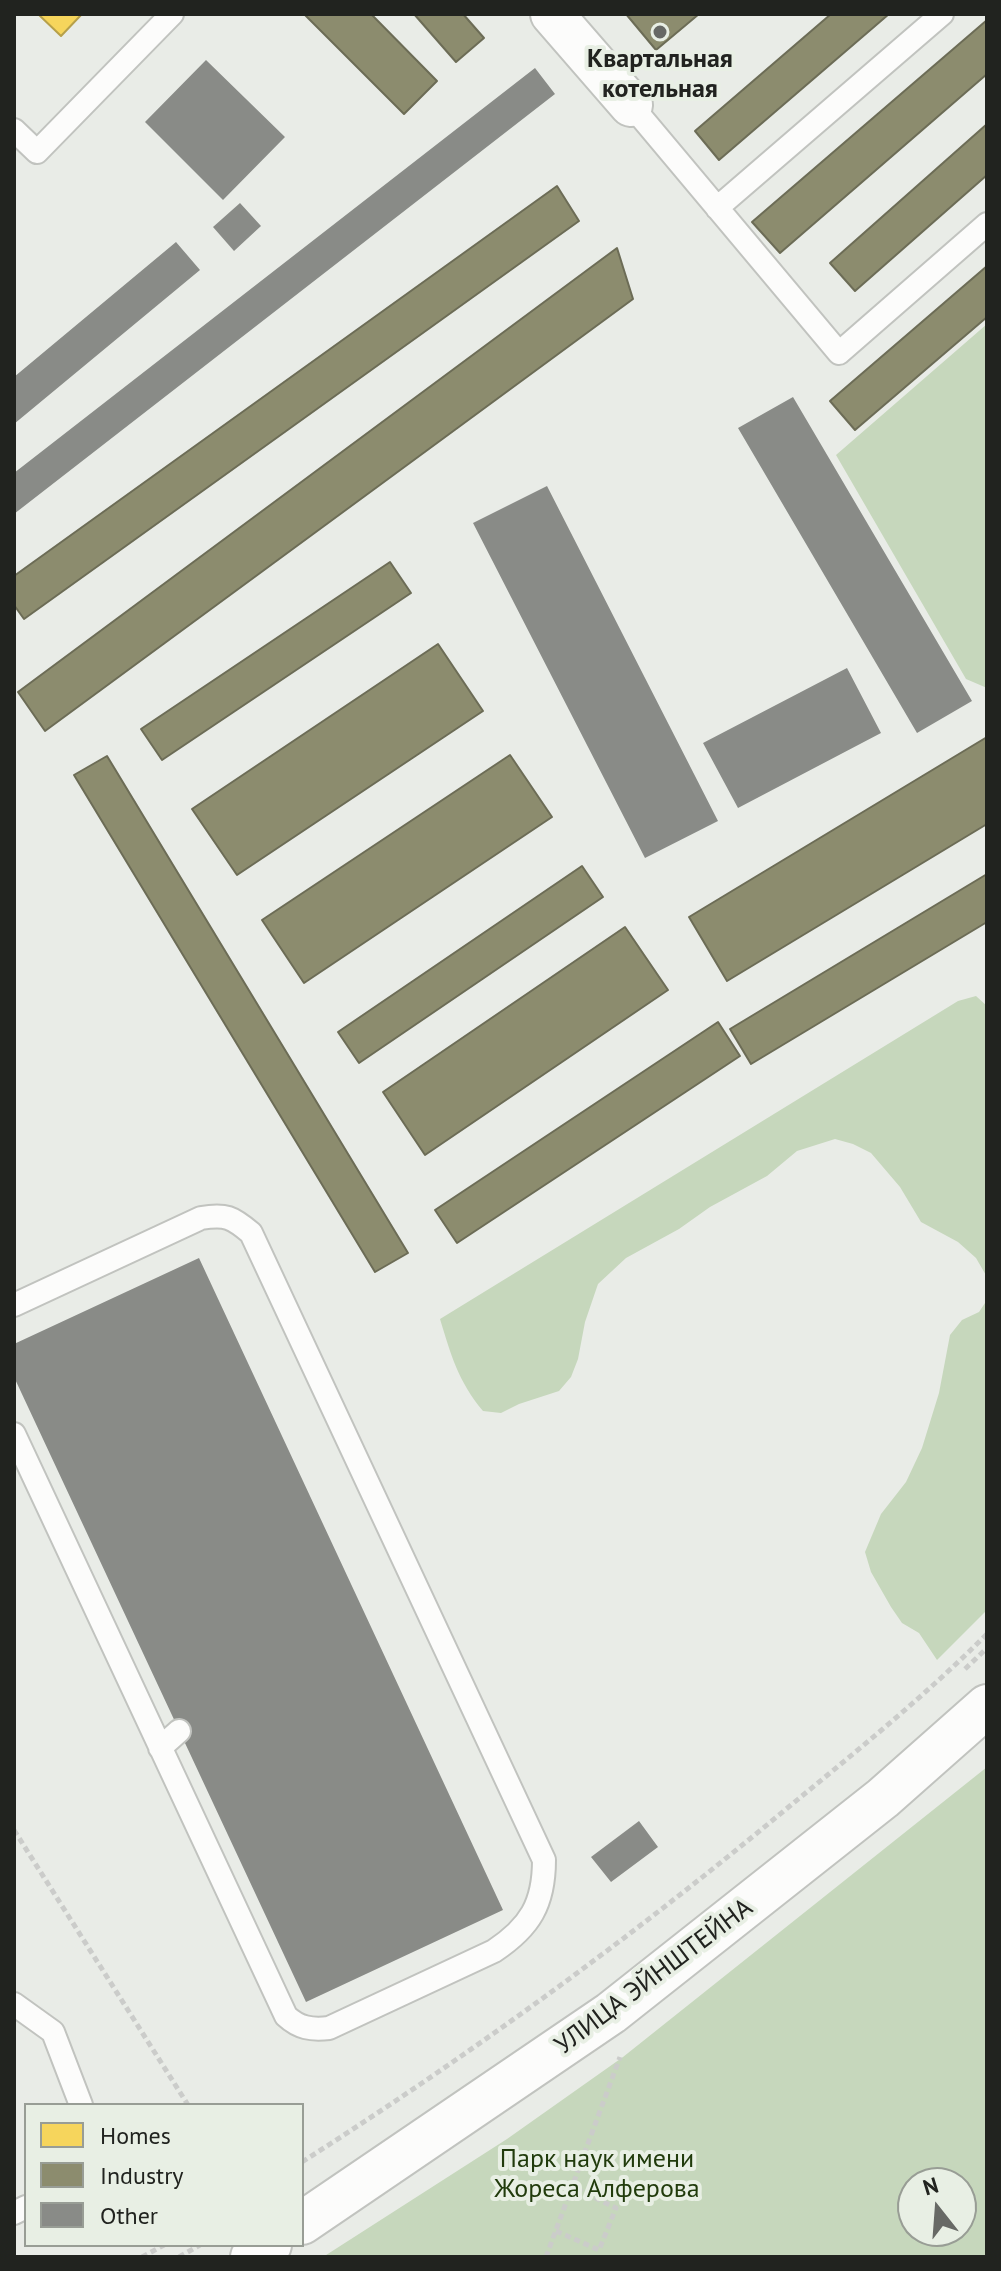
<!DOCTYPE html>
<meta charset="utf-8">
<style>
body{margin:0}
#map{position:relative;width:1001px;height:2271px;overflow:hidden;background:#e9ece7;font-family:"PT Sans",sans-serif}
canvas{display:block}
.frame{position:absolute;inset:0;border:16px solid #21231f;pointer-events:none}
.legend{position:absolute;left:24px;top:2103px;width:280px;height:144px;box-sizing:border-box;background:#e8efe4;border:2px solid #989d95;margin:0;padding:10px 14px;list-style:none;font-size:24px;color:#21231f}
.legend li{display:flex;align-items:center;gap:16px;height:40px}
.legend b{width:40px;border:2px solid #989d95}
.north{position:absolute;left:897px;top:2167px;width:80px;height:80px;box-sizing:border-box;background:#e8efe4;border:2px solid #989d95;border-radius:50%;rotate:343deg;font-size:22px;font-weight:700;line-height:32px;text-align:center;color:#21231f}
.north::after{content:'';display:block;margin:auto;width:28px;height:36px;background:#676965;clip-path:polygon(50% 0,100% 100%,50% 72%,0 100%)}
</style>
<div id="map">
<canvas width="1001" height="2271"></canvas>
<div class="frame"></div>
<ul class="legend">
<li><b style="height:22px;background:#f6d55c"></b>Homes</li>
<li><b style="height:22px;background:#8c8c6e"></b>Industry</li>
<li><b style="height:22px;background:#898b87"></b>Other</li>
</ul>
<div class="north">N</div>
</div>
<script>
const ctx = document.querySelector('canvas').getContext('2d');
ctx.lineJoin = 'round';
function paint(path, color) { ctx.fillStyle = color; ctx.fill(path, 'evenodd'); }
function strokePath(path, color, width, dash) { ctx.strokeStyle = color; ctx.lineWidth = width; ctx.lineCap = dash ? 'butt' : 'round'; ctx.setLineDash(dash || []); ctx.stroke(path); }
function drawText(font, color, halo, rows, align = 'center') {
  ctx.font = font + ' "PT Sans",sans-serif'; ctx.lineWidth = 8; ctx.setLineDash([]); ctx.textBaseline = 'middle'; ctx.strokeStyle = halo; ctx.fillStyle = color; for (const [text, x, y, turn = 0] of rows) {
    ctx.save(); ctx.translate(x, y); ctx.rotate((+turn || 0) * Math.PI / 180); ctx.textAlign = isNaN(turn) ? turn : align; if (halo) ctx.strokeText(text, 0, 0); ctx.fillText(text, 0, 0); ctx.restore();
  }
}
const green = new Path2D(`
 M987,324v364l-21,-9 -130,-224z
 M976,996l11,10v271l-11,-19 -18,-16 -37,-20 -21,-35 -29,-34 -18,-9 -18,-5 -38,12 -30,25 -57,31 -31,22 -53,29 -28,26 -13,38 -7,37 -7,18 -12,14 -40,13 -18,9 -18,-2c-25,-30 -32,-56 -43,-92l518,-318z
 M987,1300v310l-50,50 -18,-27 -17,-10 -11,-16 -20,-35 -6,-20 16,-38 25,-32 16,-34 17,-55 11,-58 12,-15 17,-8z
 M987,1767v490h-664l184,-118 116,-82zM913,2183h48v48h-48z`);
const homes = new Path2D(`
 M38,14h44l-21,22z`);
const industry = new Path2D(`
 M304,14h67l66,67 -33,33z
 M414,14h49l21,24 -28,24z
 M626,14h73l-43,36z
 M831,14h58l-170,146 -24,-29z
 M987,20v54l-207,179 -28,-31z
 M987,124v51l-132,116 -25,-28z
 M557,186l22,35 -555,398 -10,-14v-29z
 M617,248l16,51 -588,432 -27,-39z
 M987,266v51l-132,113 -25,-29z
 M390,562l21,31 -249,167 -21,-31z
 M438,644l45,67 -246,164 -45,-66z
 M987,737v87l-260,157 -38,-64z
 M510,755l42,62 -248,166 -42,-63z
 M107,756l301,497 -33,19 -301,-497z
 M582,866l21,31 -244,166 -21,-31z
 M987,874v48l-236,142 -21,-35z
 M625,927l43,63 -243,165 -42,-63z
 M718,1022l22,34 -283,187 -22,-33z`);
const building = new Path2D(`
 M206,60l79,77 -62,63 -78,-78z
 M535,68l20,26 -541,420v-41z
 M240,203l21,23 -27,25 -21,-24z
 M176,242l24,28 -186,154v-47z
 M793,397l179,304 -55,32 -179,-305z
 M547,486l171,335 -73,37 -172,-335z
 M847,668l34,65 -143,75 -35,-65z
 M199,1258l304,652 -197,92 -292,-625v-33z
 M639,1821l19,26 -47,35 -20,-25z`);
const path = new Path2D(`
 M965,1669l22,-21
 M14,1830l174,275
 M302,2162c171,-109 333,-227 489,-357 67,-55 135,-110 196,-171
 M556,2231l43,19 17,-42 -43,-21
 M142,2257l22,-12
 M179,2257l21,-12
 M546,2257l74,-200`);
const lane = new Path2D(`
 M631,105l208,248 148,-129
 M14,130l23,22 135,-138
 M717,208l225,-194
 M14,1305l187,-87c25,-4 31,-1 50,15l293,627c0,44 -14,67 -50,91l-165,77c-18,2 -30,0 -43,-12l-272,-582
 M160,1748l19,-17
 M14,2004l39,28 28,73
 M14,2213l12,-6`);
const street = new Path2D(`
 M552,14l79,91
 M302,2223l309,-210 272,-215 104,-92
 M252,2257l18,-12`);
const markers = [
 [660,32,8,"#676965"]
];
const poiNames = [
 ["Квартальная",660,60],
 ["котельная",660,90]
];
const streetNames = [
 ["УЛИЦА ЭЙНШТЕЙНА",654,1977,-37]
];
const parkNames = [
 ["Парк наук имени",597,2160],
 ["Жореса Алферова",597,2190]
];
paint(green, '#c6d7bc');
paint(homes, '#f6d55c');
strokePath(homes, '#b6a04a', 2);
paint(industry, '#8c8c6e');
strokePath(industry, '#6c6c56', 2);
paint(building, '#898b87');
strokePath(lane, '#c1c3bf', 26);
strokePath(street, '#c1c3bf', 46);
strokePath(path, '#cbccca', 5, [6, 4]);
strokePath(lane, '#fcfcfb', 22);
strokePath(street, '#fcfcfb', 42);
for (const [x, y, r, color] of markers) { const dot = new Path2D(); dot.arc(x, y, r, 0, 2 * Math.PI); ctx.fillStyle = color; ctx.fill(dot); strokePath(dot, '#e8efe4', 3); }
drawText('bold 26px', '#21231f', '#e8efe4', poiNames);
drawText('26px', '#21231f', '#e8efe4', streetNames);
drawText('26px', '#213b0c', '#e8efe4', parkNames);
</script>
